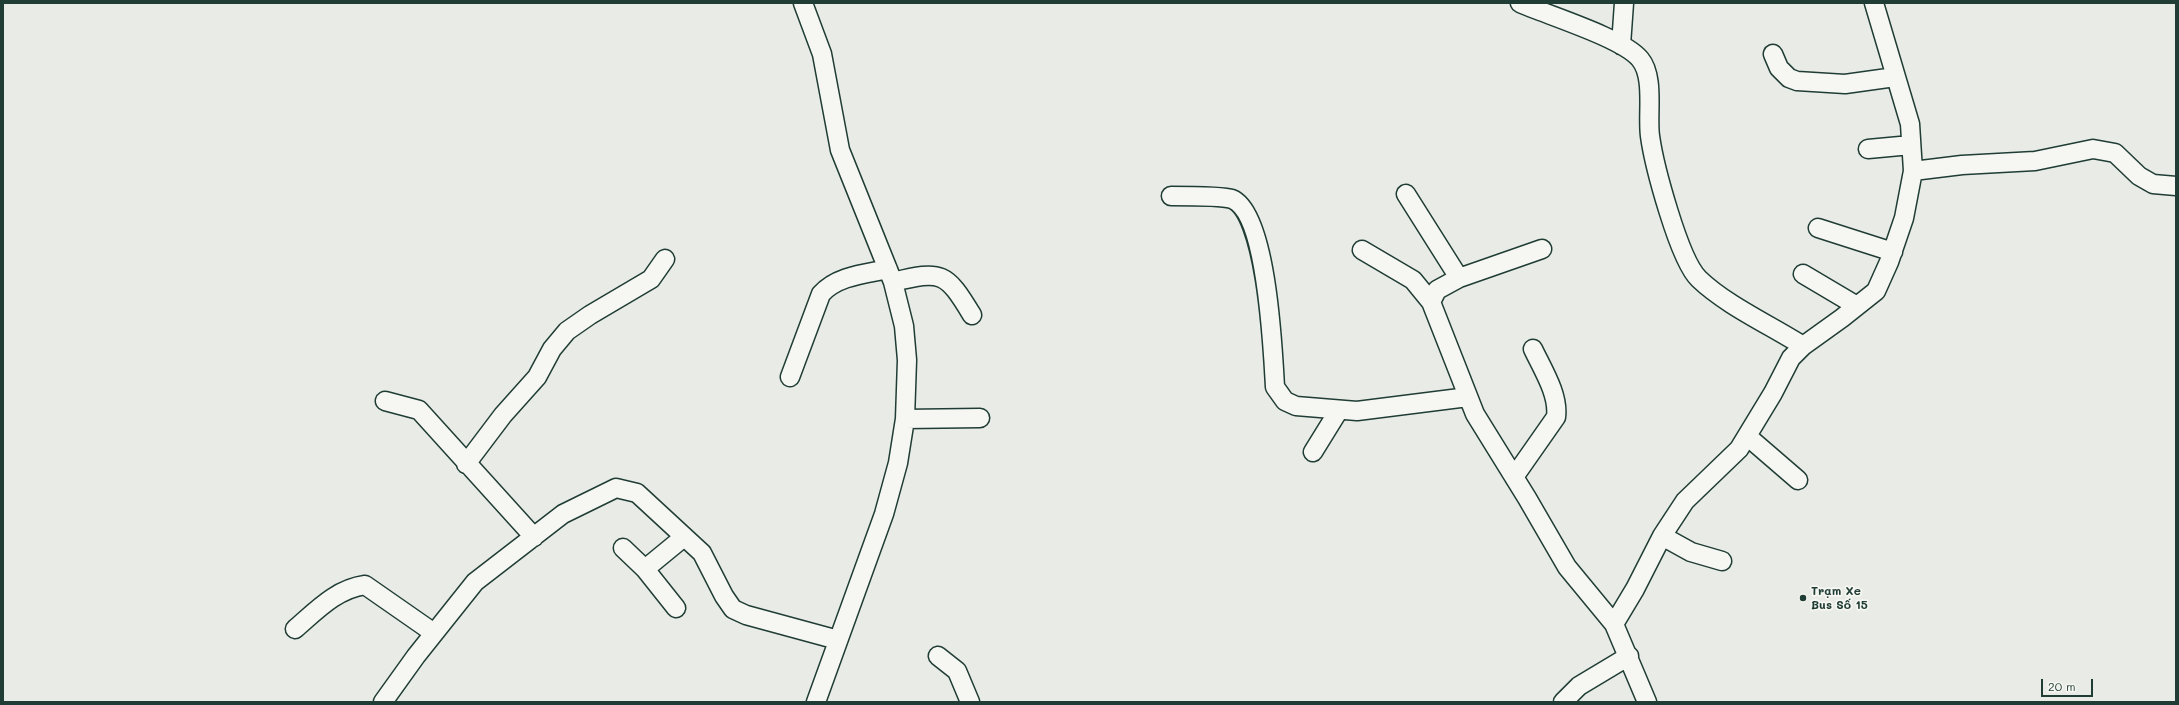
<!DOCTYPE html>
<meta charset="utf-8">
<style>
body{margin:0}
#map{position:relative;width:2179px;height:705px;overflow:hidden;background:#e9ebe7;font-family:Mali,sans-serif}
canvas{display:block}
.frame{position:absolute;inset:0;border:4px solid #1f3d34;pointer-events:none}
.scale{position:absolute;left:2041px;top:679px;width:52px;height:18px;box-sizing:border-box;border:2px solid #1f3d34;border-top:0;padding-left:5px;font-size:12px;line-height:14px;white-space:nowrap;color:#1f3d34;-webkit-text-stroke:3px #f6f6f2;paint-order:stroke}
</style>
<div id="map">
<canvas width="2179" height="705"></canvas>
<div class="frame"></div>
<div class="scale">20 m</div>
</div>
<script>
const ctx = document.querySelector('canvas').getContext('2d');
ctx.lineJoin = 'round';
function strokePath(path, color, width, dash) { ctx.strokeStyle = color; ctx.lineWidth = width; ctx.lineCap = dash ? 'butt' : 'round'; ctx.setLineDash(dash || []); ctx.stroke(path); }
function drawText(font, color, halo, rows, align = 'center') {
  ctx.font = font + ' Mali,sans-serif'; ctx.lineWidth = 3.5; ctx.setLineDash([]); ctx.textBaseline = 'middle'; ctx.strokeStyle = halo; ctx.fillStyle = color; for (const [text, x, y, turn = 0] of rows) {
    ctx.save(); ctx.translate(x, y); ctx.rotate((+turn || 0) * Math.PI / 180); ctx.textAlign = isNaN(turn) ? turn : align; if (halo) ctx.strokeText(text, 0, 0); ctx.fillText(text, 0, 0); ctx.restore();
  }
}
const minor = new Path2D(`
 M803,3l19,51 18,96 53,132 11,44 3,34 -2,59 -7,44 -14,51 -68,188
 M1520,3c27,12 103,35 120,56 15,18 7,55 10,77 4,29 29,124 49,143 27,26 71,46 104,67
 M1621,45l3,-42
 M1773,54l6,14 10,10 8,3 48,3 50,-7
 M1868,149l43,-4
 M1913,171l49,-6 73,-4 58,-12 22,4 24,23 14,8 23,2
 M1406,194l53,84
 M1171,196c12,0 52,0 61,3 35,14 41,153 43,188l10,14 11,5 61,5 111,-14
 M1818,228l75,24
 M1542,249l-83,29 -22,12 -6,12 44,112 52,84 40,69 47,57 33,78
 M1362,250l51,30 18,22
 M1803,274l54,32
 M893,282c49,-12 53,-10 79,33
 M790,377l31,-83c16,-18 43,-20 67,-25
 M385,401l34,9 115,127
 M905,419l75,-1
 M1747,436l51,44
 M1313,452l26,-42
 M466,464l37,-49 34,-38 15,-28 15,-18 23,-16 61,-36 14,-20
 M1514,477l42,-60c3,-22 -13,-47 -23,-68
 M1662,536l29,16 31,9
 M623,548l22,21 31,39
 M645,569l39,-32
 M1614,624l21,-35 27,-53 23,-35 54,-52 34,-56 18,-35 12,-12 39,-28 34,-27 13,-29 15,-44 9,-47 -3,-47 -36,-121
 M295,629c21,-18 41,-40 70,-44l69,48
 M938,656l19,15 13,31
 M383,702l33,-46 59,-74 88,-68 53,-26 21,5 65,60 22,43 9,13 13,6 92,25
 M1563,702l16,-16 50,-30`);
const markers = [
 [1803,598,4,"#1f3d34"]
];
const poiNames = [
 ["Trạm Xe",1811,591],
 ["Bus Số 15",1811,605]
];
strokePath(minor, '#1f3d34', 21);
strokePath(minor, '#f6f6f2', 18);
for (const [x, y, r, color] of markers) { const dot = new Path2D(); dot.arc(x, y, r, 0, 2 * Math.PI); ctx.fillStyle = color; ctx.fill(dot); strokePath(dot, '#f6f6f2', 1.5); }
drawText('bold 12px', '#1f3d34', '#f6f6f2', poiNames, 'left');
</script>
